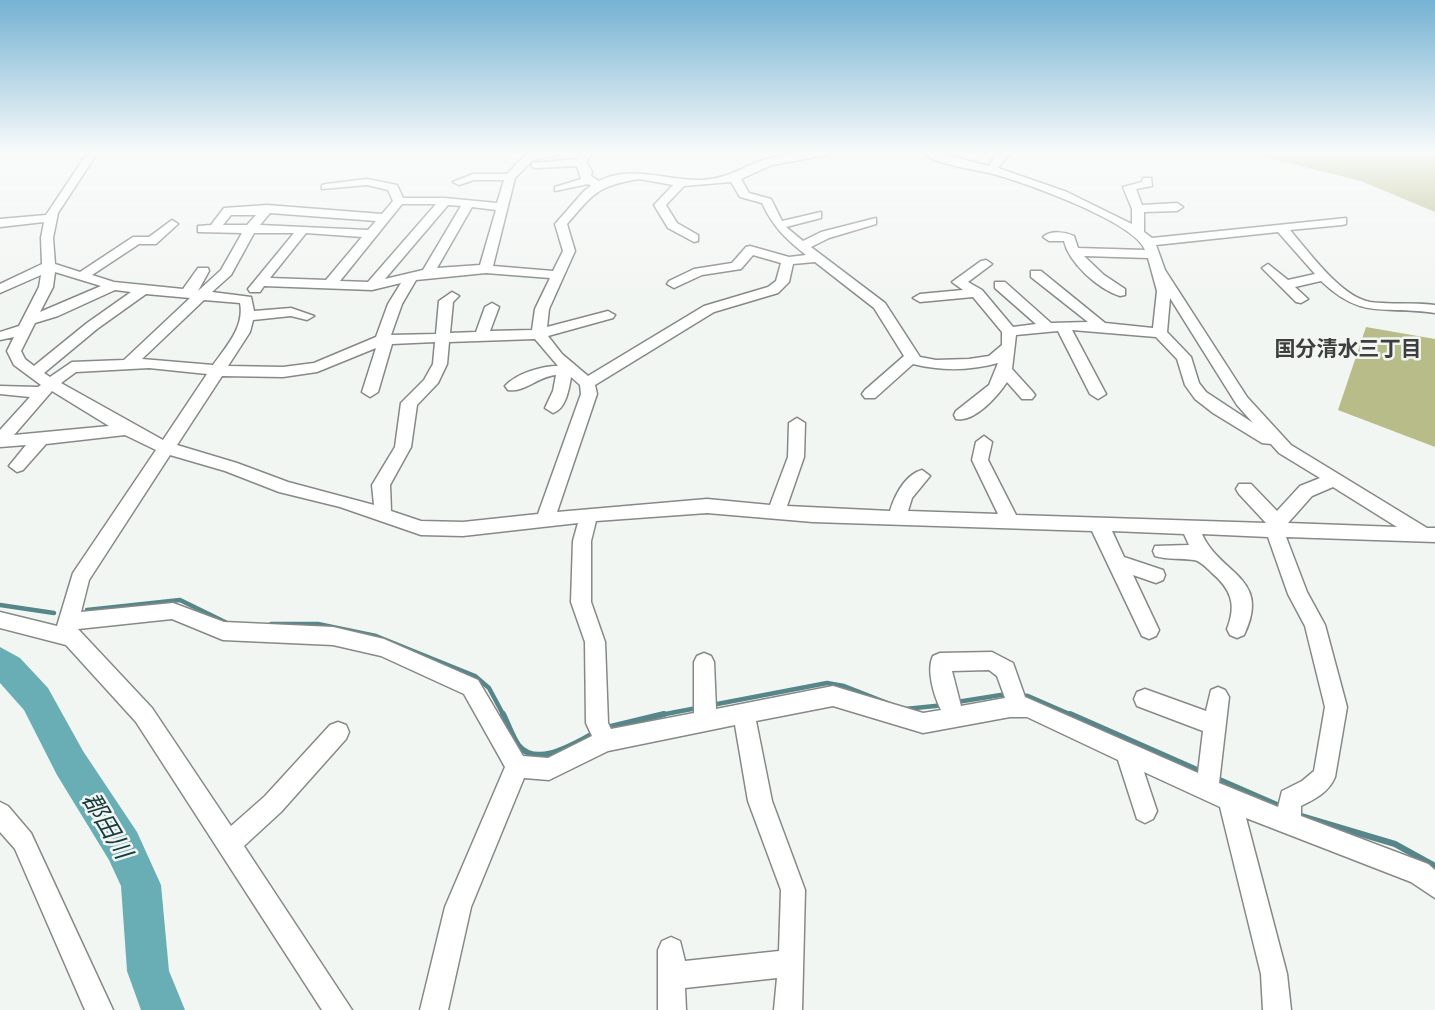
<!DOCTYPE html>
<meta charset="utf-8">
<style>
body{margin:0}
canvas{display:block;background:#f2f6f3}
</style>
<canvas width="1435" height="1010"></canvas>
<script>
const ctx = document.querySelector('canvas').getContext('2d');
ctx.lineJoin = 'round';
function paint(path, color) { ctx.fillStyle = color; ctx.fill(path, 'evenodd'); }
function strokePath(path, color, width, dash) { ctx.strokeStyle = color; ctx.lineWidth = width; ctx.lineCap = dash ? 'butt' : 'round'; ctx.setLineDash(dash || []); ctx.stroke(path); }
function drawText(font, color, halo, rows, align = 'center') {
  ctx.font = font + ' Georgia,"Noto Sans JP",serif'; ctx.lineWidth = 5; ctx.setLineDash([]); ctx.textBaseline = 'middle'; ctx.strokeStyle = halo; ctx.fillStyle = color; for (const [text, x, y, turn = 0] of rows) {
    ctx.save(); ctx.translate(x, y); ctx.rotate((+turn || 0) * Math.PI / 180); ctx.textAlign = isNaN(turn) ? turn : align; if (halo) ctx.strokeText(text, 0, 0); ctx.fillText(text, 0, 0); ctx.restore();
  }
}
const forest = new Path2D(`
 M1244,152h191v60l-74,-31z
 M1366,327l69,12v108l-97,-37z`);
const streamFar1 = new Path2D(`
 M0,605l54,8
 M87,610l93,-10 47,23
 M271,624h47l58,12 99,40 14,12 15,28
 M1019,695l9,1 46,20
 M957,702l50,-8
 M712,705l115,-22 17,3 46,18
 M905,709l40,-4
 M655,716l42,-8`);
const stream = new Path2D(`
 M503,714c5,10 9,22 15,31 19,24 57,-2 77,-12
 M1070,714l134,59
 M606,728l58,-14
 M1215,778l69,30
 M1301,816l94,28 40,22`);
const river = new Path2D(`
 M0,647l20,11 28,30 35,63 54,81 24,53 8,86 16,39h-44l-14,-39 -6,-85 -12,-26 -52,-85 -33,-65 -24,-27z`);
const street = new Path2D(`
 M88,152h10l-40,61 -5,25 2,26 25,8 53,-35h16l23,-17 6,4 -22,20h-17l-47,31 22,7 69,7 15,-21h10l1,3 -11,20 23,-21 21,-37 -44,-1v-6l13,-1 13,-17 43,-3 115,9 11,-13 -5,-11 -21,-5 -45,4v-4l4,-1 41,-5 30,6 6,13h42l52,5 7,-23h-30l-15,5 -6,-3 20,-8h34l18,-19 37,-3 -1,2 -28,6 -18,18 -22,88 60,5 10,-20 -8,-27 29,-33 7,-5 -3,-2 -33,7v-4l26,-8 -4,-13 -41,2 -4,-1v-4l45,-4 5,-7h10l-6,10 6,9 -1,5 8,5c31,-17 69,0 102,-1 28,-1 42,-14 66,-21 21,-6 44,-7 65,-7l-5,3 -55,10 -31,14 8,14 22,6 11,22 39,-9v6l-35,9 17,14 18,-9 55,-14v6l-47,14 -18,9 74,56 35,54 16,3 33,-1 20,-3 13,-11v-13l-29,-35 -53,5 -7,-4 7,-4 43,-4 -11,-8 29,-21 5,-1 6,4 -24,18 14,8 31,37 23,-3 -41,-36v-6h10l46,41 37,-1 -57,-45v-6h10l64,52 48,5 4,-37 -9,-33 -64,-2 20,19 21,14v6l-5,1c-22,-7 -51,-33 -56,-55h-15l-6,-4c8,-7 22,-5 31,-1l4,12 67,2c-10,-28 -121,-68 -152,-76 -18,-5 -59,-9 -71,-22h13l54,14 7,-13 15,-1 -13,16 69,24 65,32v-15l-9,-22 19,-5 1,-4h8l1,8 -16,3 6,16 35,-2 6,4 -6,4 -33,1v20l8,6 194,-20v6l-4,1 -52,5c19,22 51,67 80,72 21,3 43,0 65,3v8c-51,-8 -72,8 -114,-32l-26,6 13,12 -7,4 -5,-1 -34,-34 6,-4 20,16 27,-6 -37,-42 -122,13 9,25 82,127 44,48 136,83h8v14l-149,-5 21,55 18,33 22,82 -12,70c-6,15 -20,22 -34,29v10l127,48 7,6v28l-24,-16 -165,-64 41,156 4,36h-28l-2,-36 -41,-167 -76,-35 13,39 -4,8 -8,4 -8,-4 -19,-59 -91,-43h-17l-87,16 -90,-27 -77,15 16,80 33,89 -3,120h-28l3,-32 -92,10 1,22h-28v-60l4,-9 9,-4 9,4 5,20 94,-10 2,-61 -33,-89 -13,-76 -127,26 -59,29 -25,-2 -53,129 -23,103h-28l25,-103 60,-140 -41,-73 -83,-38 -48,-11 -110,-5 -51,-21 -94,10 74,79 79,118 34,-30 65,-71 8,-3 8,3 3,7 -3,7 -65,73 -37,34 108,164h-30l-186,-288 -70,-77 -66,-17v-16l57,14 16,-53 83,-123 -31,-15 -79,9 -23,26 -6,2 -8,-6 17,-21 -26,2v-17l30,-33 -30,-3v-8l38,1 3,-2 -27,-20 -7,-14 7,-14 -14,3v-8l19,-6 20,-39 2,-12 -41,18v-9l42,-20 -1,-26 3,-16 -44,5v-8l46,-4zM639,179l34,6 -19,20 14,23 26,14 4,-1v-6l-21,-12 -11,-18 18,-19 47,-4 9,15 22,6c11,24 24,36 44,52l-17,2 -39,-11 -4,1 -14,16 -38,6 -25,12 -2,3 7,4 28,-13 39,-6 12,-14 28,8 -5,18 -8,6 -64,19 -116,70 -26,-22 -14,-18 65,-18 2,-3 -7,-4 -61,16 2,-18 26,-58 -8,-27c27,-31 30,-38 72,-45zM402,204h34l-68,78 -28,-1zM448,205l13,1 -38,64 -38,9zM472,207l24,3 -16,55 -43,3zM270,213l106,8 -8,9 -108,-5zM231,215h25l-9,10h-24zM254,233h40l-46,56 2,3h10l4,-6 108,4 29,-7 -13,21 -12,33 -62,26 -31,4 -55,-1 22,-34 3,-12 38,-4 16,4 7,-4 -23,-8 -37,3 -3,-14 -39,-5 19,-17zM306,233l56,4 -36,43 -56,-2zM815,262l59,46 30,48 -39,34 -3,4 3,4h10l38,-34c28,7 56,7 85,-1l-9,22 -33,26 -2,4 2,4c18,4 42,-23 51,-37l15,17h10l3,-4 -3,-4 -20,-22 4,-34 42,-4 32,63 8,5 8,-5 -34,-64 84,7 21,22 8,26 10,14 18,14 49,30 9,1 8,9 41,25 -20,8 -23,25 -26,-27h-12l-3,5 3,5 27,29 -250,-8 -28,-55 4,-18 -8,-6 -8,6 -4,18 26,54 -90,-3 4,-13 18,-22 -8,-6c-17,5 -27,25 -32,41l-103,-5 17,-49 1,-34 -8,-5 -8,5 -1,34 -18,48 -63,-6 -150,13 40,-118 -2,-9 119,-73 64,-19 11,-11 4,-18zM55,272l46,14 -61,26 13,-25zM486,273l64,5 -15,31 -3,21 -42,1 9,-24 -7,-4 -7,4 -9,25 -26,1 3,-31 6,-6 -7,-4 -13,9 -3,33 -45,1 11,-31 14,-24zM115,290l16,2 -44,31 -53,43 -9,-7 -4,-8 14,-28 23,-7zM146,294l44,4 -66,62 -52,2 -22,15 -6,-4 53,-44zM1170,298l67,107 16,18 -47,-31 -7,-9 -8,-26 -24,-25zM204,300l36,3c5,24 -15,45 -27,62l-71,-6zM535,339l23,27c-16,0 -41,7 -53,20l3,4c16,3 31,-14 48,-15l-3,16 -8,17 8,5c13,-4 16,-24 18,-36l9,8 1,9 -43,120 -75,8 -42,-1 -30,-10 -1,-26 21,-38 6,-42 21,-22 9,-19 2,-22zM435,342l-2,22 -9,16 -23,23 -6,44 -23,38 2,20 -86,-23 -51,-19 -60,-18 45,-69 61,1 34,-5 59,-24 -14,44 8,5 8,-5 14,-48zM149,368l58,6 -44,66 -102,-57 15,-11zM52,391l57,35 -95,9zM170,455l55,16 54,21 61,15 81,28 42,1 115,-13 -5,18 -2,61 14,40 1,81 6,13 -44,22 -25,-2 -45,-76 -94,-41 -51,-12 -109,-5 -51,-19 -92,9 8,-32zM1333,487l64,40 -109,-4 24,-27zM707,513l106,9 279,9 50,105 7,3 7,-3 3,-6 -26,-55 23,8 7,-3 2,-5 -2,-5 -39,-13 -12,-26 72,3 5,11 -34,1 -2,5 2,5c13,4 26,2 39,4 6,1 12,7 17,12 20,17 26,32 16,57l3,6 7,3 7,-3c28,-58 -24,-60 -42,-101l66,3 20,57 17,32 20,81 -11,64 -12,10 -20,10 -4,16 -59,-24 10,-86 -4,-7 -7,-3 -7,3 -5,21 -61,-22 -8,3 -3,7 3,7 66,25 -5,42 -173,-76 -12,-34 -21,-11 -52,1 -7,3c-7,14 1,40 8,54l-18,3 -90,-27 -117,23 -2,-47 -3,-6 -7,-3 -7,3 -3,6v51l-83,16 -3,-6 -3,-81 -14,-40v-61l5,-20zM989,670l8,6 8,22 -44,8 -9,-35z
 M0,802l8,4 23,27 82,177h-28l-70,-161 -15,-17z`);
const neighbourhoodNames = [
 ["国分清水三丁目",1348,348]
];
const nearWaternames = [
 ["郡田川",108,825,59]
];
paint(forest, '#b8bc88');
strokePath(streamFar1, '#56868a', 4.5);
strokePath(stream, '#56868a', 6);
paint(river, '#69aeb4');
strokePath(street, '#868a87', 3);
paint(street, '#fff');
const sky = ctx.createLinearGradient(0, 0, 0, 293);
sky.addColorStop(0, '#75b2d3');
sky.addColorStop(0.52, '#f9fbfa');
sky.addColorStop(1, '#f9fbfa00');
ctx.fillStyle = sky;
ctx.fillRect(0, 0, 1435, 293);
drawText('bold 21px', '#3c3f3d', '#f2f6f3', neighbourhoodNames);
drawText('italic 24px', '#183b3d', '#f2f6f3', nearWaternames);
</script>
